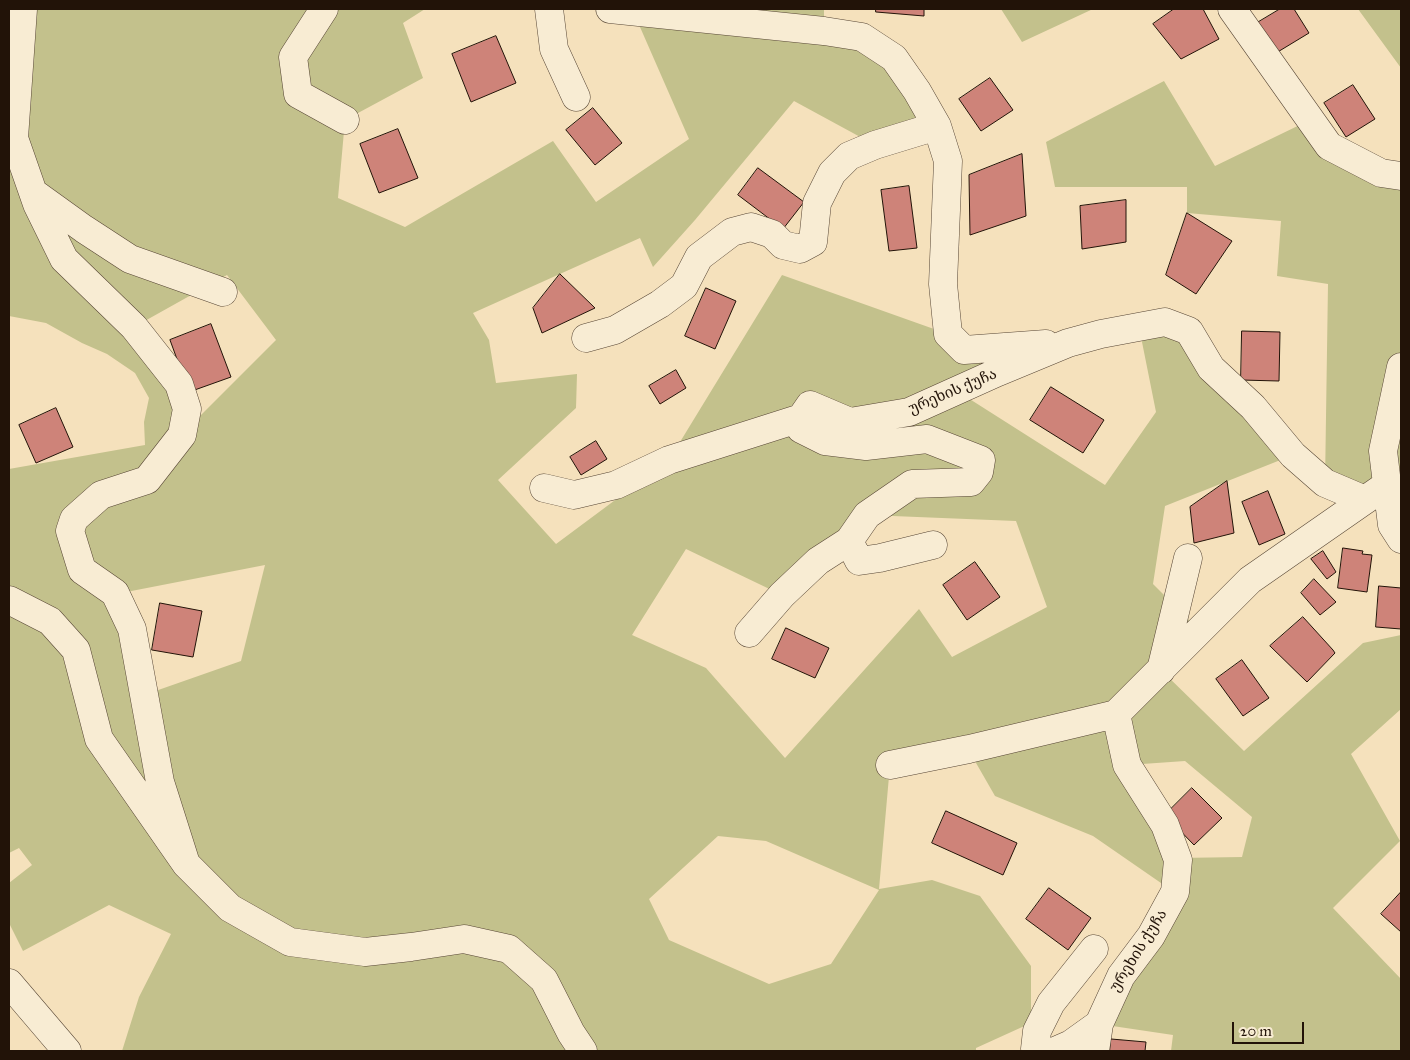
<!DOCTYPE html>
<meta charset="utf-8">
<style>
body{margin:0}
#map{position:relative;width:1410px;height:1060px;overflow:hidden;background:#f5e1bc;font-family:"IM FELL Great Primer",serif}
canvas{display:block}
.frame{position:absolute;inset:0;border:10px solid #221308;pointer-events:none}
.scale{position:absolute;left:1232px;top:1022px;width:72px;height:22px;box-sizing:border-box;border:2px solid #221308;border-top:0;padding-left:6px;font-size:15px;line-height:18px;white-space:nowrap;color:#221308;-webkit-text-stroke:4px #f8ecd3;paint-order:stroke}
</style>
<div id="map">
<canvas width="1410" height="1060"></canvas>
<div class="frame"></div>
<div class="scale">20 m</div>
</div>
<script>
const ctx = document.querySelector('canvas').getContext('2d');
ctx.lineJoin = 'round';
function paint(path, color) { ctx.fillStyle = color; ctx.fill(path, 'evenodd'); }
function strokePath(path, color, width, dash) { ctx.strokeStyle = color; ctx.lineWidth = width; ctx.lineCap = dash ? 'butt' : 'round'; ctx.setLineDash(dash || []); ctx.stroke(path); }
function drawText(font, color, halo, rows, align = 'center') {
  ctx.font = font + ' "IM FELL Great Primer","Noto Serif Georgian",serif'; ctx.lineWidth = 5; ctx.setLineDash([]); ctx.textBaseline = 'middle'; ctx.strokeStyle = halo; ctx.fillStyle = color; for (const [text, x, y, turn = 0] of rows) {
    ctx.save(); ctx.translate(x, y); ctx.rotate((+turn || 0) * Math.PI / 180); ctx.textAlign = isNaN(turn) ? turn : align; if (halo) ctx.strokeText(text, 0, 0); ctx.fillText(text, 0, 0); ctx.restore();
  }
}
const green = new Path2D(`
 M9,9h416l-22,14 20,55 -78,42 -7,78 67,29 148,-86 43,61 93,-63 -56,-128 -23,-2h214v22l38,6 75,89 -62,19 -81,-44 -99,119 -42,47 -13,-29 -167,75 16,27 7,43 81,-9 -1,34 -78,72 58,64 113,-84 113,-185 166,59 120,9 -111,48 148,94 51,-73 -17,-85 26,-5 128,133 -128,51 -12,78 47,47 -39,39 83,81 119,-108 38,-8v74l-50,45 49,87 -67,67 68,71v72h-230l2,-16 -74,-11 75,-132 -81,-56 -98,-40 -27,-47 -78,16 -11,124 53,-9 48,16 51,70v57l-55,25v3h-854l17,-54 32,-63 -62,-29 -86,46 -14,-28v-40l23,-18 -13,-17 -10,5v-384l136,-24 -1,-23 5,-24 -14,-25 -28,-19 -25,-11 -36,-20 -37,-7zM227,275l49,65 -94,94 5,-25 -53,-82zM868,515l148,6 31,86 -95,50 -33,-48 -134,149 -79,-90 -74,-33 54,-86 96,46zM265,565l-24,96 -97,34 -28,-101zM1185,761l67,56 -10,40 -64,1 -50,-93zM718,836l48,5 113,49 -48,74 -62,20 -100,-44 -20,-41z
 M1001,9h92l-71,33z
 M1358,9h43v59z
 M1164,81l51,85 95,-46 91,56v363l-13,-55 -23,16 -40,-17 3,-199 -51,-8 4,-55 -94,-8v-26h-132l-9,-45z`);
const building = new Path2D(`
 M876,9h48v7l-48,-4z
 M1174,9h29l16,30 -38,20 -28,-35z
 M1280,9h14l15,24 -33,20 -19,-30z
 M496,36l20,47 -45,19 -19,-48z
 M990,78l23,32 -32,21 -22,-32z
 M1353,85l22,34 -29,18 -22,-34z
 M593,108l29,35 -27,22 -29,-35z
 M398,129l20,49 -39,15 -19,-49z
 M1022,154l4,62 -56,19 -1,-60z
 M758,168l46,34 -21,27 -45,-34z
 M909,186l8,62 -28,3 -8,-61z
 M1126,200v42l-44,7 -2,-43z
 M1187,213l45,28 -36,53 -30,-19z
 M560,274l35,34 -53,25 -9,-25z
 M706,288l30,13 -21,48 -30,-13z
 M211,324l20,53 -42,15 -19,-52z
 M1242,331l38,1 -1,49 -38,-1z
 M676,370l10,18 -26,16 -11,-18z
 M1051,387l53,33 -21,33 -53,-33z
 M56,408l17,39 -37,16 -17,-38z
 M596,441l11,18 -26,16 -11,-18z
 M1227,481l7,52 -40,10 -4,-36z
 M1268,491l17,43 -26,11 -17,-43z
 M1343,548l20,3 -1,3 10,1 -5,37 -29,-4z
 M1323,551l13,21 -9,7 -16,-20z
 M975,562l25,35 -33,23 -24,-35z
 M1314,579l22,23 -16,13 -19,-22z
 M1379,586l22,2v41l-25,-2z
 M160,603l42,8 -9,46 -41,-7z
 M1303,617l30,33 2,3 -28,29 -37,-36z
 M786,628l43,20 -14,30 -43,-19z
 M1242,660l27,38 -26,18 -27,-37z
 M1192,788l30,30 -28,27 -29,-30z
 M946,811l71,32 -14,32 -71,-32z
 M1049,888l42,30 -23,32 -42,-31z
 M1401,892v40l-20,-18z
 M1111,1039l35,3 -1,9h-35z`);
const minor = new Path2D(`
 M23,9l-9,129 23,66 27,55 70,68 45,57 8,25 -5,26 -35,45 -46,15 -27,24 -4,12 12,39 33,23 17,36 28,153 26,82
 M324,9l-31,48 5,37 47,26
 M549,9l5,40 22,48
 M610,9l214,22 38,6 32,21 23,33 20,35 11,35 -5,123 5,50 16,16 82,-6
 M1232,9l97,137 52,27 20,3
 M34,193l50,36 46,30 93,33
 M586,338l29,-8 45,-26 24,-18 15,-29 33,-25 19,-5 21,7 11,11 17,4 13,-7 4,-39 15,-30 17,-17 26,-11 62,-19
 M1401,367l-18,84 9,74 9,14
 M544,488l30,7 42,-10 53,-25 132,-42
 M933,545l-53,13 -21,3 -10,-20 18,-26 45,-31 59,-2 8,-10 2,-12 -54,-21 -61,7 -41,-5 -24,-12v-11l9,-13 40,17 59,-10 89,-40 70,-29 33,-9 64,-12 24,9 22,37 42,39 40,48 32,28 40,17
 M9,600l41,21 26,29 23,89 87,125 44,44 60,34 75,10 46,-5 53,-8 45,10 35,31 27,53 12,18
 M749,633l33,-38 36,-34 31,-20
 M1161,670l27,-112
 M890,765l79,-16 147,-35 134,-134 138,-96
 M9,983l58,68
 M1042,1051l-7,-2 2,-18 14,-28 43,-54
 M1055,1051l16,-7 28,-20
 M1095,1051l4,-27 22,-48 30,-40 24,-44 3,-32 -13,-35 -38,-60 -11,-51`);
const streetNames = [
 ["ურეხის ქუჩა",953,392,-23],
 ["ურეხის ქუჩა",1139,951,-58]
];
paint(green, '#c3c18c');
paint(building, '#ce8379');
strokePath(building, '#221308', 1);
strokePath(minor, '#574635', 29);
strokePath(minor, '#f8ecd3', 28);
drawText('15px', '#221308', '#f8ecd3', streetNames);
</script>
